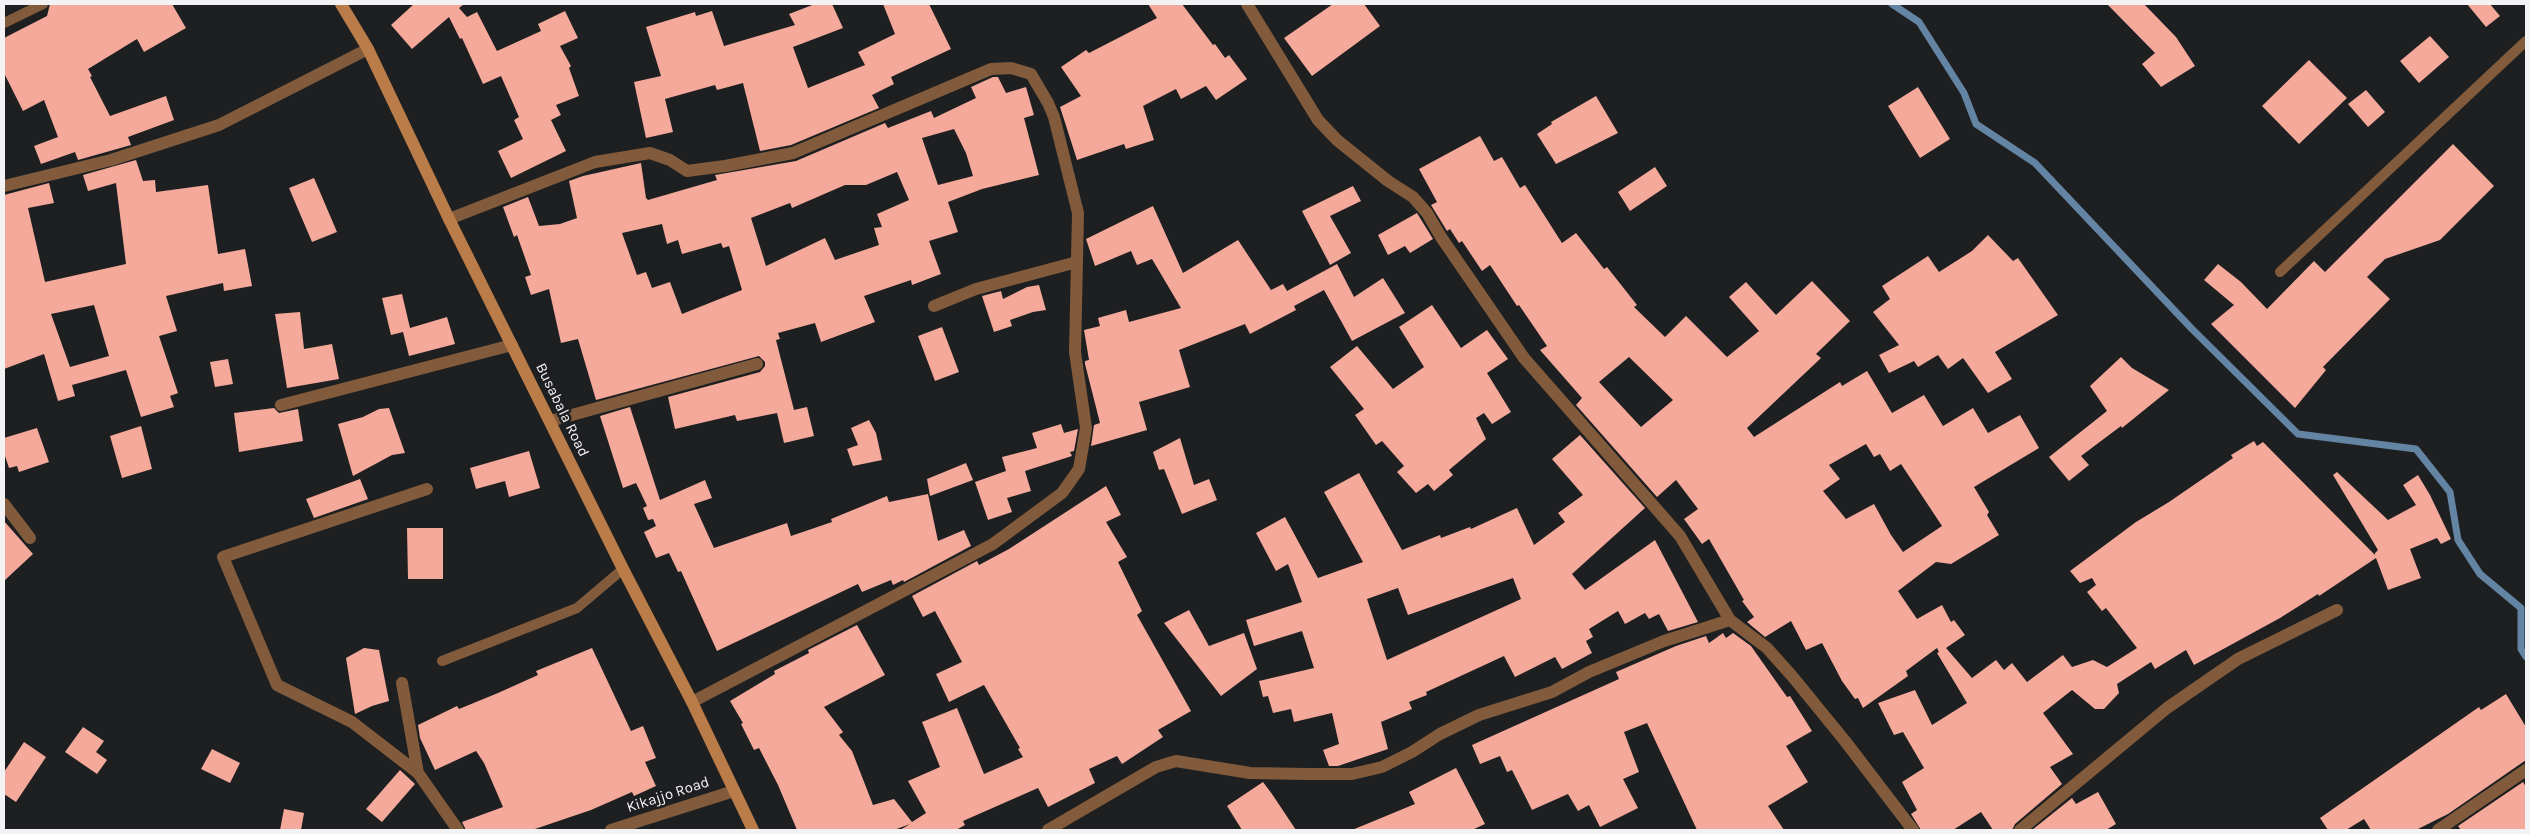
<!DOCTYPE html>
<style>
body{margin:0}
#map{position:relative;width:2530px;height:834px;overflow:hidden;background:#1e1f21;font-family:Karla,sans-serif}
canvas{display:block}
.frame{position:absolute;inset:0;border:5px solid #f3f3f5;pointer-events:none}
</style>
<div id="map">
<canvas width="2530" height="834"></canvas>
<div class="frame"></div>
</div>
<script>
const ctx = document.querySelector('canvas').getContext('2d');
ctx.lineJoin = 'round';
function strokePath(path, color, width, dash) { ctx.strokeStyle = color; ctx.lineWidth = width; ctx.lineCap = dash ? 'butt' : 'round'; ctx.setLineDash(dash || []); ctx.stroke(path); }
function paint(path, color) { ctx.fillStyle = color; ctx.fill(path, 'evenodd'); }
function drawText(font, color, halo, rows, align = 'center') {
  ctx.font = font + ' Karla,sans-serif'; ctx.lineWidth = 5; ctx.setLineDash([]); ctx.textBaseline = 'middle'; ctx.strokeStyle = halo; ctx.fillStyle = color; for (const [text, x, y, turn = 0] of rows) {
    ctx.save(); ctx.translate(x, y); ctx.rotate((+turn || 0) * Math.PI / 180); ctx.textAlign = isNaN(turn) ? turn : align; if (halo) ctx.strokeText(text, 0, 0); ctx.fillText(text, 0, 0); ctx.restore();
  }
}
const stream = new Path2D(`
 M1892,4l27,18 45,71 12,31 59,39 157,166 106,105 118,15 34,43 8,48 22,34 41,34v41l5,8`);
const building = new Path2D(`
 M50,4h122l14,24 -42,24 -7,-13 -49,30 4,7 -2,1 20,39 56,-20 8,24 -46,17 3,8 -53,15 -3,-8 -34,12 -7,-18 24,-9 -14,-37 -21,11 -19,-38v-35l43,-22z
 M414,4h50l-5,4 8,9 10,-5 20,39 44,-20 -3,-7 27,-13 13,27 -18,8 11,20 -2,2 10,28 -23,9 5,10 -10,5 15,31 -55,27 -13,-27 25,-12 -9,-19 5,-3 -18,-41 -18,8 -21,-46 -2,1 -11,-22 -37,32 -21,-24z
 M815,4h17l11,24 -50,19 15,41 57,-23 -7,-13 37,-18 -12,-30h46l22,45 -60,28 3,7 -22,11 7,13 -88,37 -31,6 -17,-68 -26,7 -2,-5 -50,14 8,33 -27,6 -12,-56 27,-6 -15,-49 49,-15 1,4 16,-5 12,35 71,-21 -6,-11z
 M1148,4h34l31,41 2,-1 10,14 4,-3 18,24 -31,21 -10,-14 -25,13 -5,-10 -33,17 11,34 -28,9 -2,-5 -47,16 -17,-53 21,-11 -20,-29 25,-17 3,3 68,-35z
 M1333,4h31l16,22 -68,50 -28,-38z
 M2107,4h37l32,33 19,29 -34,21 -19,-23 13,-11z
 M2467,4h23l10,12 -14,11z
 M2430,36l19,21 -30,26 -19,-22z
 M2309,60l38,38 -48,46 -37,-38z
 M993,77h5l8,16 20,-6 8,28 -10,3 15,57 -57,14 -34,13 10,30 -29,9 12,33 -29,11 -1,-5 -47,16 11,26 -54,20 -6,-19 -37,10 2,6 -4,1 18,70 13,-3 7,29 -30,7 -7,-30 -40,8 -2,-6 -60,14 -7,-32 92,-25 5,-6v-4l-6,-6 -163,44 -18,-61 -17,4 -12,-54 -18,6 -6,-18 6,-2 -14,-40 -3,2 -11,-30 25,-10 11,29 21,-2 17,-6 -8,-37 14,-5 58,-13 5,35 2,2 69,-20 -2,-5 81,-14 89,-38 3,5 43,-17 3,7 42,-20 -5,-11zM954,129l12,24 7,23 -35,9 -16,-47zM897,172l12,28 -32,14 5,13 -8,1 5,17 -44,15 -10,-22 -59,28 -15,-48 39,-15 2,5 53,-23h21zM662,224l5,20 11,-4 4,14 39,-11 2,5 6,-2 13,44 -60,24 -12,-32 -18,6 -6,-16 -9,3 -15,-42z
 M1918,87l32,52 -30,19 -32,-52z
 M2366,90l19,22 -17,15 -20,-23z
 M1596,96l22,37 -62,31 -19,-30 15,-10 -1,-2z
 M1480,136l14,25 8,-4 18,31 5,-3 37,58 14,-10 28,36 3,-2 30,38 -3,2 31,30 21,-21 41,41 32,-26 -30,-34 17,-15 30,33 36,-34 38,40 -34,33 5,4 -74,70 7,9 86,-55 2,4 25,-15 25,42 32,-18 19,31 30,-18 15,25 32,-18 19,33 -65,39 15,25 -2,3 12,20 -48,29 -15,-2 -38,29 19,28 25,-14 9,17 3,-2 11,15 -19,13 26,30 24,-18 8,10 8,-7 15,19 36,-27 9,12 21,-7 14,7 30,-19 -31,-40 -4,3 -15,-19 9,-7 -4,-7 -12,5 -10,-12 66,-49 33,-20 64,-44 -2,-3 23,-14 3,5 6,-4 112,113v-2l3,-3 -45,-75 4,-3 51,48 28,-15 -13,-20 15,-10 12,20 21,44 -10,5 -4,-6 -27,11 11,29 -33,12 -12,-32 -57,38 -1,-2 -38,24 -86,47 -8,-15 -31,19 -4,-7 -34,22 2,9 -15,16h-9l-23,-19 -29,23 30,41 -23,13 12,17 -47,40 -3,6h-19l-12,-18 -28,18h-32l-10,-16 6,-4 -15,-28 22,-14 -21,-36 -9,3 -16,-32 37,-13 17,35 35,-22 -30,-50 2,-1 -2,-4 -31,23 2,5 -45,32 -5,-10 -3,1 -13,-18 -20,-38 -16,7 -15,-29 -26,16 -18,-15 7,-5 -12,-16 2,-1 -35,-61 -7,5 -18,-25 14,-10 -22,-29 -19,17 -81,-92 6,-7 -42,-48 7,-4 -28,-41 -2,1 -27,-41 -8,6 -20,-30 -3,2 -9,-14 -3,2 -16,-26 6,-3 -18,-33zM1629,357l44,43 -32,27 -42,-45zM1866,444l8,13 6,-3 10,17 11,-7 41,62 -39,26 -12,-17 -17,-31 -28,15 -23,-28 17,-12 -11,-14z
 M2453,144l41,42 -54,54 -55,19 -18,18 23,22 -67,68 3,3 -31,38 -84,-84 23,-19 -30,-25 14,-16 23,18 26,27 47,-48 11,11z
 M136,160l7,21 12,-1 1,12 52,-7 10,69 27,-5 7,37 -28,5 -1,-8 -57,13 11,35 -18,5 19,57 -8,3 4,11 -33,10 -15,-47 -54,15 3,11 -17,5 -14,-47 -40,15v-174l45,-12 5,20 -26,5 17,74 81,-18 -10,-81 -28,8 -5,-16zM94,305l15,51 -39,11 -19,-53z
 M1655,167l12,19 -37,25 -12,-19z
 M314,178l23,54 -25,10 -23,-54z
 M1353,186l8,15 -31,15 21,37 -21,12 -28,-54z
 M1153,206l30,67 55,-33 33,50 12,-6 4,7 50,-27 17,33 29,-19 22,35 -53,28 -28,-51 -30,16 2,4 -46,24 -5,-10 -66,26 11,37 -51,15 8,28 -56,16 3,-21 6,-2 -15,-59v-3l4,-1 -5,-30 16,-4 -2,-8 28,-8 3,12 52,-14 -29,-49 -15,6 -6,-14 -36,15 -9,-27z
 M1417,213l16,26 -23,14 -5,-7 -17,9 -10,-20z
 M1988,235l25,26 5,-3 40,57 -63,37 17,27 -24,14 -25,-35 -15,11 -10,-14 -20,12 -4,-6 -25,12 -10,-18 20,-10 -26,-33 17,-13 -8,-13 46,-30 11,16 33,-21z
 M1039,285l7,25 -13,2 -23,8 2,6 -18,6 -12,-36 19,-5 2,8 24,-12z
 M402,294l8,34 37,-11 8,27 -46,12 -6,-24 -12,3 -9,-37z
 M1432,305l29,43 26,-18 21,29 -21,14 24,39 -19,12 -8,-11 -8,5 10,21 -37,31 4,5 -19,16 -6,-7 -12,9 -19,-21 7,-6 -22,-25 -6,4 -21,-30 9,-6 -34,-42 27,-21 36,43 31,-22 -25,-40z
 M300,312l4,37 28,-5 7,35 -52,9 -12,-74z
 M942,327l17,45 -24,9 -17,-45z
 M2121,357l11,11 37,22 -47,38 -1,-2 -40,30 8,9 -20,16 -20,-24 58,-46 -17,-25z
 M228,359l5,25 -18,3 -5,-25z
 M630,407l30,93 45,-20 7,18 -18,6 20,44 73,-25 4,13 41,-14 -1,-3 56,-23 2,6 39,-8 10,47 26,-11 7,16 -67,36 -1,-2 -10,5 -2,-5 -29,12 -4,-8 -141,67 -36,-80 -3,1 -9,-19 -13,5 -12,-26 12,-6 -3,-7 -5,1 -5,-12 4,-2 -11,-23 -13,5 -23,-72z
 M274,408l5,5 19,-4 5,32 -64,11 -5,-39z
 M389,408l16,45 -13,2 -39,21 -15,-52 25,-7 16,-8z
 M869,420l7,13 6,27 -29,6 -6,-17 11,-4 -7,-17z
 M1061,424l3,9 14,-4 -4,22 -4,1 2,4 -47,15 6,20 -24,7 5,14 -24,8 -13,-38 31,-11 -4,-14 35,-9 -5,-15z
 M141,426l11,43 -30,9 -12,-42z
 M37,428l12,34 -30,10 -2,-6 -8,2 -5,-15v-15z
 M1580,435l65,73 -73,66 13,16 70,-50 43,82 -30,9 -9,-17 -10,5 -4,-6 -20,11 -7,-13 -29,18 4,8 -7,4 6,12 -30,16 -7,-12 -40,20 -11,-21 -78,36 1,3 -18,7 3,7 -31,13 7,27 -50,17h-9l-6,-16 16,-6 -7,-31 -38,9 -3,-13 -18,4 -5,-17 -5,1 -4,-16 55,-13 -12,-37 -48,15 -8,-26 56,-18 -14,-38 -12,7 -20,-38 29,-16 33,61 45,-16 -39,-70 35,-19 43,77 38,-15 1,3 29,-11 1,2 46,-21 17,37 31,-23 -7,-9 25,-18 -31,-36zM1513,578l8,21 -134,61 -20,-61 31,-11 10,27z
 M1180,438l14,47 15,-6 8,21 -35,14 -18,-45 -5,1 -6,-18z
 M529,451l11,37 -31,9 -4,-16 -29,8 -6,-21z
 M966,463l7,17 -43,16 -3,-17z
 M360,479l8,20 -54,19 -8,-19z
 M1106,486l15,29 -15,7 21,35 -9,5 24,49 -5,4 54,96 -33,19 5,7 -41,27 -5,-8 -28,13 6,14 -47,24 -10,-19 -75,33 2,4 -9,5h-56l10,-6 -16,6h-97l-19,-45 -19,-37 -5,2 -13,-26 2,-1 -13,-22 45,-27 -1,-3 35,-18 -1,-3 49,-25 28,50 -61,32 19,25 -4,3 13,16 21,54 21,-6 18,23 14,-9 -18,-32 32,-14 -18,-45 35,-14 27,66 39,-17 -5,-8 2,-1 -36,-63 -35,17 -13,-28 26,-12 -27,-51 -12,6 -11,-21 65,-35 2,4 30,-16z
 M4,521l29,33 -29,27z
 M407,528h36v51h-35z
 M1189,610l20,36 35,-13 13,36 -36,27 -57,-73z
 M1723,633l3,5 7,-5 18,13 36,51 3,-1 22,35 -26,15 22,36 -40,24 16,24h-87l-50,-107 -23,9 15,40 -16,7 15,29 -38,19 -11,-22 -11,6 -10,-17 -36,16 -20,-40 -5,2 -7,-16 -20,8 -8,-19 147,-66 -3,-7 60,-26 30,-10 3,7z
 M364,648l15,2 10,51 -17,5 -17,8 -9,-56z
 M592,648l39,83 12,-5 13,32 -11,4 11,24 -22,10 -2,-4 -41,18 -59,20h-66l-4,-8 41,-15 -19,-44 -8,-12 -41,19 -15,-32 -2,-13 39,-19 2,3 39,-16 40,-18 -2,-4z
 M2506,694l20,33v33l-78,54 -32,16h-45l-7,-11 -18,11h-18l-8,-12 159,-111 2,3z
 M83,727l21,14 -8,11 11,8 -10,14 -32,-22z
 M24,742l22,15 -30,45 -12,-8v-22z
 M212,749l28,14 -10,20 -29,-14z
 M1456,768l29,56 -13,6h-120l63,-26 -6,-12z
 M400,770l15,14 -33,38 -16,-13z
 M1263,782l9,12 24,36h-54l-15,-24z
 M2523,782l3,5v43h-65l-3,-4z
 M2098,792l18,32 -10,6h-74l40,-32 4,6z
 M284,809l20,4 -3,17h-21z`);
const lane = new Path2D(`
 M4,23l39,-19
 M2280,272l246,-231
 M442,661l135,-53 46,-39`);
const street = new Path2D(`
 M1247,4l71,116 19,20 51,41 25,16 14,16 14,24 83,121 156,178 50,84 37,28 25,28 53,65 68,89
 M4,186l107,-26 108,-35 149,-76
 M449,219l146,-57 55,-9 20,7 17,11 38,-5 68,-13 198,-84 20,-1 20,6 17,29 6,14 24,96 -3,139 11,76 -7,41 -17,24 -69,51 -301,158
 M934,306l42,-17 101,-27
 M281,405l231,-60
 M550,421l207,-57
 M427,489l-204,68 54,128 75,37 66,51 40,57
 M4,504l26,34
 M402,683l16,90
 M611,830l123,-39
 M1048,830l108,-63 20,-6 74,12 57,1h45l30,-7 30,-15 28,-18 39,-19 73,-23 37,-20 75,-31 66,-21
 M2020,830l147,-122 71,-49 99,-49
 M2438,830l88,-60`);
const secondary = new Path2D(`
 M341,4l27,45 81,170 174,350 69,133 61,128`);
const streetNames = [
 ["Busabala Road",562,410,64],
 ["Kikajjo Road",668,795,-18]
];
strokePath(stream, '#6484a4', 7);
paint(building, '#f4a99b');
strokePath(lane, '#815b3b', 10);
strokePath(street, '#815b3b', 12);
strokePath(secondary, '#ba7c48', 12);
drawText('15px', '#f3f3f5', '#1e1f21', streetNames);
</script>
